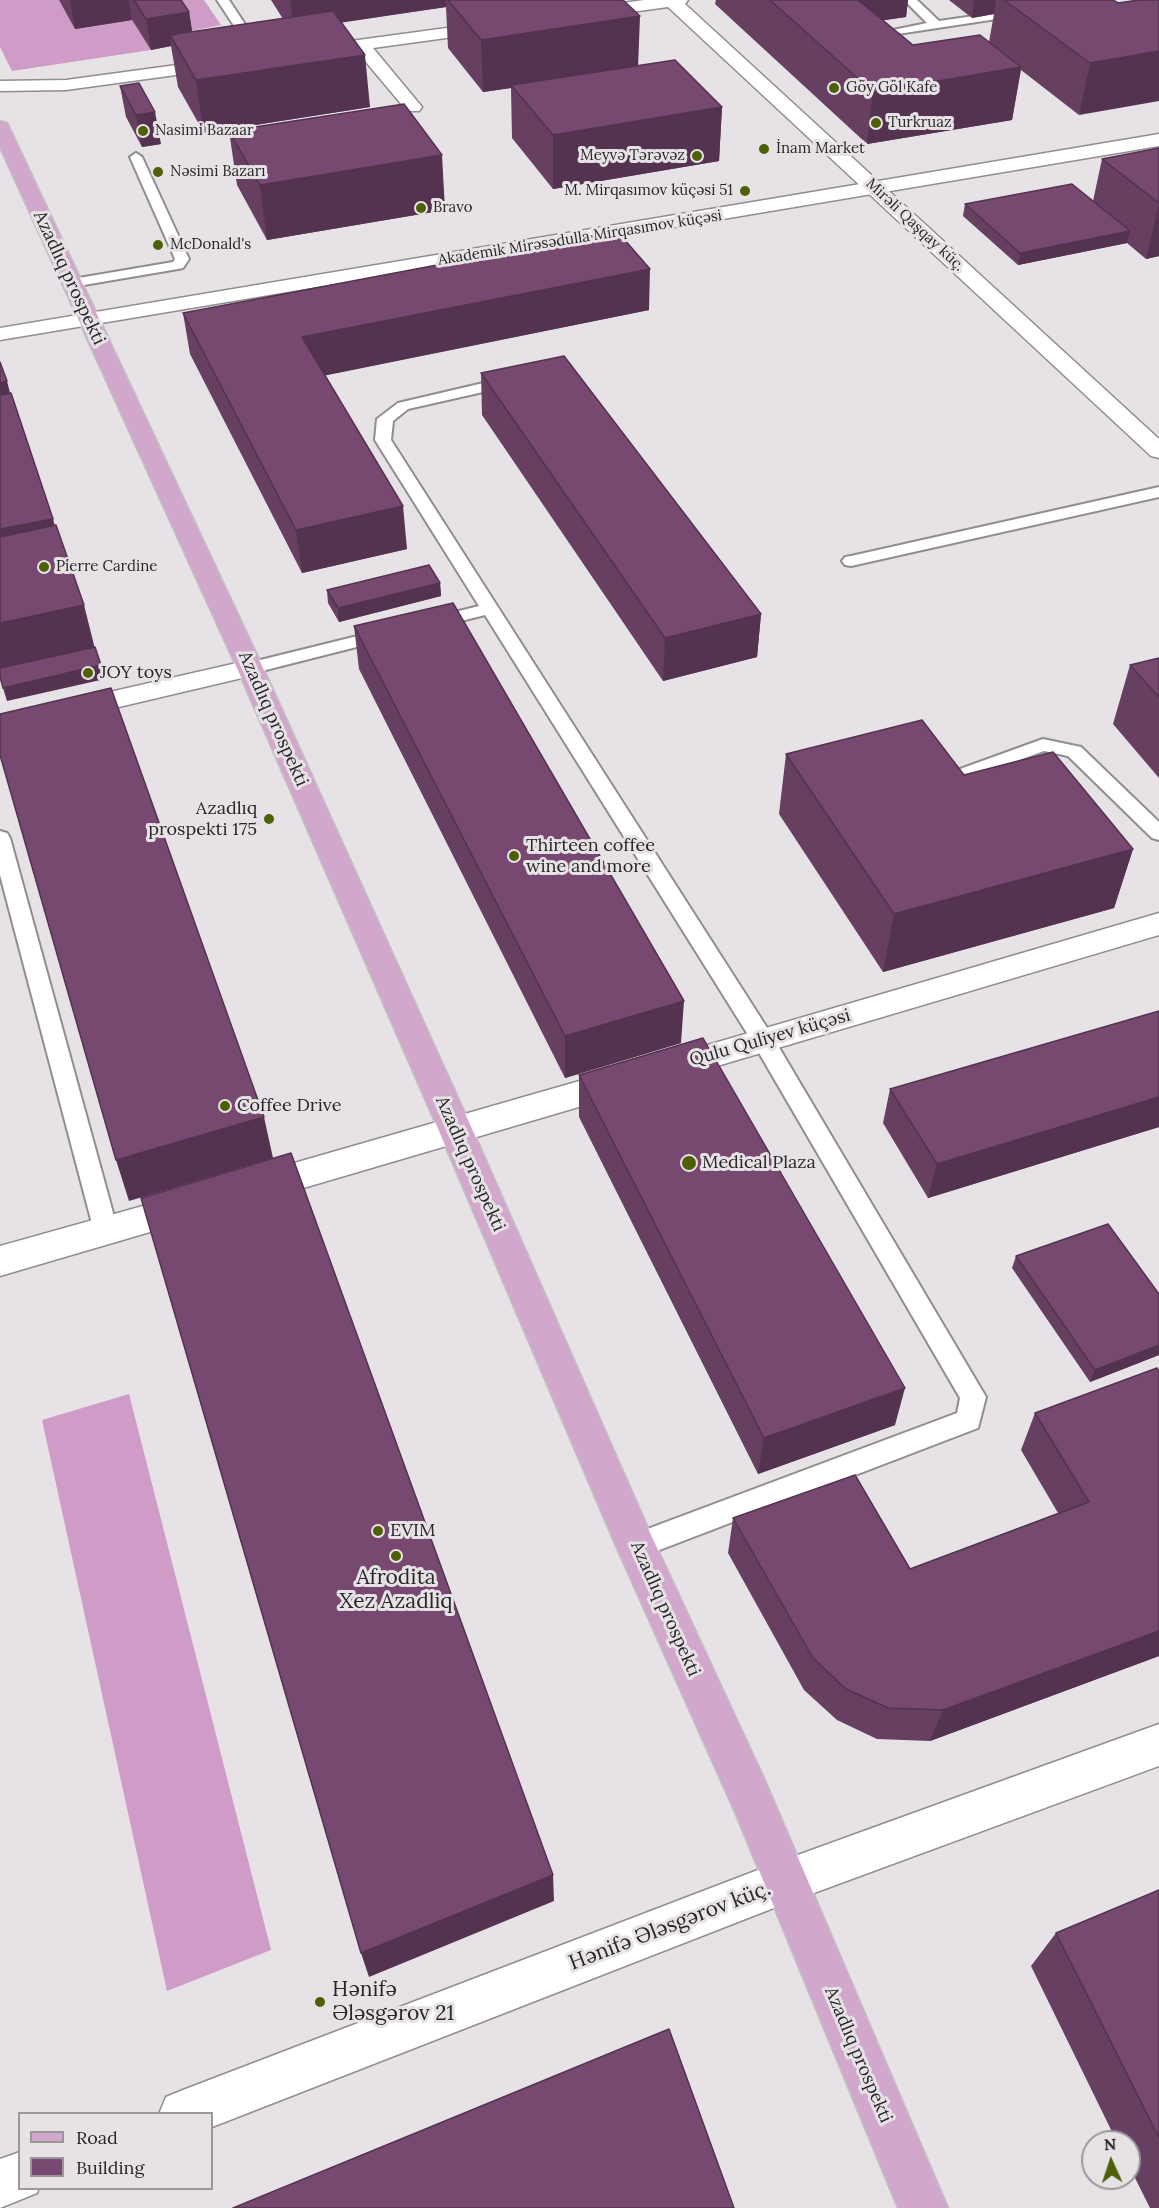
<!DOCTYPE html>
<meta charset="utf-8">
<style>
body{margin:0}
#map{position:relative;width:1159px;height:2208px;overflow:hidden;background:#e7e2e6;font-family:Lora,serif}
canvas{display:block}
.legend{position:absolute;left:18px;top:2112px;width:195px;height:78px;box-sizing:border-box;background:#e7e2e6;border:2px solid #9b979a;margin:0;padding:8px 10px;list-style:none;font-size:18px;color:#282628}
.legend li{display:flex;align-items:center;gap:12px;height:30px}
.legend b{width:30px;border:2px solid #9b979a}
.north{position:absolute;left:1081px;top:2130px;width:60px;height:60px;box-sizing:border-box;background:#e7e2e6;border:2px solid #9b979a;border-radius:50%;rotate:357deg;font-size:16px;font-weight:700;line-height:24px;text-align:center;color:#282628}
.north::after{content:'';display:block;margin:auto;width:21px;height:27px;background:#4d6005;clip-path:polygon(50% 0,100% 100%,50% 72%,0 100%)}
</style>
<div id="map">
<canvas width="1159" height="2208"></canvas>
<ul class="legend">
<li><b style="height:8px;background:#d1a7cc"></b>Road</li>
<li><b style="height:16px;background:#774971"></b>Building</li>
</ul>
<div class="north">N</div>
</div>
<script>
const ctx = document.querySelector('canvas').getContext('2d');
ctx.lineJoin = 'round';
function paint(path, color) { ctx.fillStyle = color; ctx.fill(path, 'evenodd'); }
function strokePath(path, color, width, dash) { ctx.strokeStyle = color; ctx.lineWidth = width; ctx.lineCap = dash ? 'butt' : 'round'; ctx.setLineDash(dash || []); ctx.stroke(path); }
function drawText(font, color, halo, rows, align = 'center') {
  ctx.font = font + ' Lora,serif'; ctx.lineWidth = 6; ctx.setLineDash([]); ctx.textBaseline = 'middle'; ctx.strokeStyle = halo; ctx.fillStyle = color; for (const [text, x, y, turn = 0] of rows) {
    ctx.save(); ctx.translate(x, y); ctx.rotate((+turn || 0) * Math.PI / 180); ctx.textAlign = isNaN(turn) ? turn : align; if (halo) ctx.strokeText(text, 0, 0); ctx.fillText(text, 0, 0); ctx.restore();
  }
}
const forest = new Path2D(`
 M0,0h59l17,28 56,-8 19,30 -139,21 -12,-24z
 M165,0h39l17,25 -35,7z
 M129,1394l142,556 -104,41 -125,-571z`);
const lane = new Path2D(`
 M217,0h12l33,50 -2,3h-8z
 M904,0h13l22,21 84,-12 6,3 -6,3 -145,22v-4l49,-10z
 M136,153l6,4 47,102 -6,9 -5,1 -106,18 -5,-1 -2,-3 2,-3 106,-18 2,-3 -45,-102z
 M509,377l5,2 3,3 -3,3 -106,24 -15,12 -2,19 380,594 215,363 -8,31 -342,131 -10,-4 -3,-9 3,-9 331,-124 3,-15 -205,-352 -270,-431 -52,13 -6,-1 -3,-4 3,-4 52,-13 -104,-166 2,-21 21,-16z
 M1159,487v10l-308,69 -6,-1 -3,-4 3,-4 6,-1z
 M386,629l6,1 3,4 -3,4 -142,36 -6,-2 -3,-4 3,-4z
 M1043,739l38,8 78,75v18l-7,-2 -84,-82 -24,-5 -88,32 -7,-2 -3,-4 3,-4z
 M0,831l7,2 3,5 108,393 -4,7 -8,3 -8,-3 -4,-7 -94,-356z`);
const street = new Path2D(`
 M644,0h44l-3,4 474,435v19l-8,-2 -483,-449 -81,11 -8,-5 8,-5z
 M491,22l6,1 3,4 -3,4 -124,17 49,59 -3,4h-12l-51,-61 -42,6 -6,-1 -3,-4 3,-4 6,-1z
 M221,59l6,1 3,4 -3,4 -161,22 -66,1v-10l66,-1z
 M250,660l9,2 4,6 -4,6 -259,61v-18z
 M1159,913v22l-489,145 -11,-3 -5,-9 5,-9 11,-3z
 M621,1069l12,4 4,9 -4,9 -377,111 -12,-4 -5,-10 5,-10 12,-4z
 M189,1193l12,4 5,10 -5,10 -201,59v-30z`);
const secondary = new Path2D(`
 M1159,134v12l-1159,194v-12z
 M1159,1724v42l-375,138 -572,223v-13h-53l7,-17 17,-7 601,-230z
 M20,2152v36h19l-2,5 -37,15v-49z`);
const primary = new Path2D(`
 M0,121l7,2 2,4 254,541 210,463 178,404 115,248 182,425h-50l-163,-396 -119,-266 -177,-415 -202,-463 -237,-521z`);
const wall = new Path2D(`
 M59,0h122l8,12 3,20 91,-13 -12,-19h352l15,65 84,42 -3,54 -166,28 -41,-51 -1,-50 -28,4 -35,-44 -2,-41 -105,15 29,85 -166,26 -26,-46 -7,-41 -20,4 -19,-30 -57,9z
 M716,0h192l-2,17 -23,3 30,25 76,-3 5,-28 -22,4 -23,-18h164l-34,115 -58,-45 -9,50 -145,24 -152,-140z
 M120,86l41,58 -19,3 -16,-30z
 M229,131l216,79 -178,30 -30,-55z
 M1159,148v108l-13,3 -19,-16 -109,22 -55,-49 2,-12 128,-3 9,-42z
 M649,310l-324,65 82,174 -105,24 -112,-219 -7,-41z
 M481,373l280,241 -4,43 -94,24 -181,-266z
 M440,583l1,13 -102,26 -11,-19 -1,-13z
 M354,626l327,417 -116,35 -206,-409z
 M1159,658v120l-46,-54 17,-59z
 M786,754l178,21 169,74 -19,59 -231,64 -104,-158z
 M1159,1011v116l-231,71 -45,-75 7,-34z
 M579,1075l316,350 -137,49 -179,-357z
 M1016,1256l143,38v61l-69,27 -78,-114z
 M1159,1371v285l-229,85 -53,-2 -40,-19 -33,-30 -76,-137 5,-35 177,51 148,-56 -37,-63 14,-37z
 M1159,1890v318h-9l-21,-42v-24h-12l-86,-176 25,-33z`);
const shadedWall = new Path2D(`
 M70,0h59l3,20 -57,9z
 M290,0h156v7l-107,16 -45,11z
 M770,0h138l-2,17 -100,15z
 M974,0h22l-2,14 -22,4z
 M189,12l5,31 -24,-8 1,11 -20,4 -5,-31z
 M640,16l-2,52 -127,17v3l-28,4 -2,-52z
 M1159,51v50l-80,14 11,-52z
 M365,55l5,52 -166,26 -8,-53z
 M1021,67l-9,53 -145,24 6,-52z
 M722,107l-3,54 -166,28v-54z
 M155,112l6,32 -19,3 -6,-32z
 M442,155l3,55 -178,30 -7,-55z
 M1159,204v52l-13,3z
 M1130,231l-3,12 -109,22 2,-12z
 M650,269l-1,41 -341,69 -6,-42z
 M7,381l13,51 -20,4v-53z
 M403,506l4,43 -105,24 -6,-43z
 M53,519l14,52 -67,14v-56z
 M440,583l1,13 -102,26 -1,-14z
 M84,605l13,52 -97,22v-56z
 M761,614l-4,43 -94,24 2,-43z
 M101,665l4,14 -98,22 -4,-13z
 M1133,849l-19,59 -231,64 11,-58z
 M684,1001l-3,42 -116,35v-42z
 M1159,1097v30l-231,71 9,-34z
 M264,1117l9,41 -144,43 -13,-41z
 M1159,1345v10l-69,27 5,-12z
 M905,1388l-10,37 -137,49 6,-36z
 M1159,1631v25l-229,85 13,-31z
 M553,1875l1,26 -185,76 -8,-24z`);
const building = new Path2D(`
 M134,0h47l8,12 -43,7z
 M448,0h175l17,16 -159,24z
 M770,0h88l55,45 67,-10 41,32 -148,25z
 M1004,0h109l5,3 21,-3h20v51l-69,12z
 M333,11l32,44 -169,25 -26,-45z
 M675,60l47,47 -169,28 -42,-50z
 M139,83l16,29 -19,3 -16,-29z
 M404,104l38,51 -182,30 -31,-54z
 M1159,148v55l-57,-44z
 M1072,184l58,47 -110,22 -55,-49z
 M617,231l33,38 -348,68 101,169 -107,24 -113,-217z
 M564,356l197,258 -96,24 -184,-265z
 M0,362l7,19 -7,2z
 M11,393l42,126 -53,10v-134z
 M56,525l28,80 -84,18v-86z
 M429,565l11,18 -102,25 -11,-18z
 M453,603l231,398 -119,35 -211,-410z
 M95,647l6,18 -98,23 -3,-11v-9z
 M1159,658v39l-29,-32z
 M111,688l153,429 -148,43 -116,-405v-41z
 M922,720l42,55 89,-23 80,97 -239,65 -108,-160z
 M1159,1011v86l-222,67 -47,-75z
 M703,1038l202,350 -141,50 -185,-363z
 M291,1153l262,722 -192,78 -220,-755z
 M1108,1224l51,70v51l-64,25 -79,-114z
 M1157,1368l2,3v260l-216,79 -55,-2 -42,-19 -33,-31 -80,-140 122,-43 55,94 179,-67 -54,-89z
 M1159,1890v248l-103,-205z
 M669,2029l65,179h-501z`);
const markers = [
 [834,88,6,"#4d6005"],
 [876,123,6,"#4d6005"],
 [143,131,6,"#4d6005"],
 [764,149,6,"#4d6005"],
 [697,156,6,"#4d6005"],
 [158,172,6,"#4d6005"],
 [745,191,6,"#4d6005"],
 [421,208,6,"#4d6005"],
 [158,245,6,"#4d6005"],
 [44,567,6,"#4d6005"],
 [88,673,6,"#4d6005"],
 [269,819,6,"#4d6005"],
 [514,856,6,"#4d6005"],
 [225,1106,6,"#4d6005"],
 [689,1163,8,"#4d6005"],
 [378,1531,6,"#4d6005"],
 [396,1556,6,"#4d6005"],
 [320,2002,6,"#4d6005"]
];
const farPoinames = [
 ["Göy Göl Kafe",846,88],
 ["Turkruaz",888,123],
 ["Nasimi Bazaar",155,131],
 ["İnam Market",776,149],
 ["Meyvə Tərəvəz",685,156,"right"],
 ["Nəsimi Bazarı",170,172],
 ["M. Mirqasımov küçəsi 51",733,191,"right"],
 ["Bravo",433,208],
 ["McDonald's",170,245],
 ["Pierre Cardine",56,567]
];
const farStreetnames = [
 ["Mirəli Qaşqay küç.",915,225,43],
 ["Akademik Mirəsədulla Mirqasımov küçəsi",580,238,-9]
];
const streetNames = [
 ["Azadlıq prospekti",69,278,65],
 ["Azadlıq prospekti",273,719,66],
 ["Qulu Quliyev küçəsi",770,1038,-16],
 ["Azadlıq prospekti",470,1164,66],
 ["Azadlıq prospekti",665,1609,66],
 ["Azadlıq prospekti",858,2055,67]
];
const poiNames = [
 ["JOY toys",100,673],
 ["Azadlıq",257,809,"right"],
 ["prospekti 175",257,830,"right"],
 ["Thirteen coffee",526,846],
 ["wine and more",526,867],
 ["Coffee Drive",237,1106],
 ["Medical Plaza",702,1163],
 ["EVIM",390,1531]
];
const nearPoinames = [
 ["Afrodita",396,1578],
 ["Xez Azadliq",396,1602],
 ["Hənifə",332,1990,"left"],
 ["Ələsgərov 21",332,2014,"left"]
];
const nearStreetnames = [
 ["Hənifə Ələsgərov küç.",670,1926,-21]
];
paint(forest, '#cf9cc7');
strokePath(lane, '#918c90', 4);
strokePath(street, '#918c90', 3);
strokePath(secondary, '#918c90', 3);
strokePath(primary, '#c3c2c3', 3);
paint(lane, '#fff');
paint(street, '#fff');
paint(secondary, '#fff');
paint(primary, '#d1a7cc');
paint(wall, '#663f61');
paint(shadedWall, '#53334f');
paint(building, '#774971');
strokePath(building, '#53334f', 1.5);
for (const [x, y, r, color] of markers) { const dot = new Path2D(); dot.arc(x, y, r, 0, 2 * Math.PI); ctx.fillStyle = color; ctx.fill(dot); strokePath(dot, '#e7e2e6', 2); }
drawText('15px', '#282628', '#e7e2e6', farPoinames, 'left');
drawText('15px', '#282628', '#e7e2e6', farStreetnames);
drawText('18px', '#282628', '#e7e2e6', streetNames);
drawText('18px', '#282628', '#e7e2e6', poiNames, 'left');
drawText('21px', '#282628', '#e7e2e6', nearPoinames);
drawText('21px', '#282628', '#e7e2e6', nearStreetnames);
</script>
